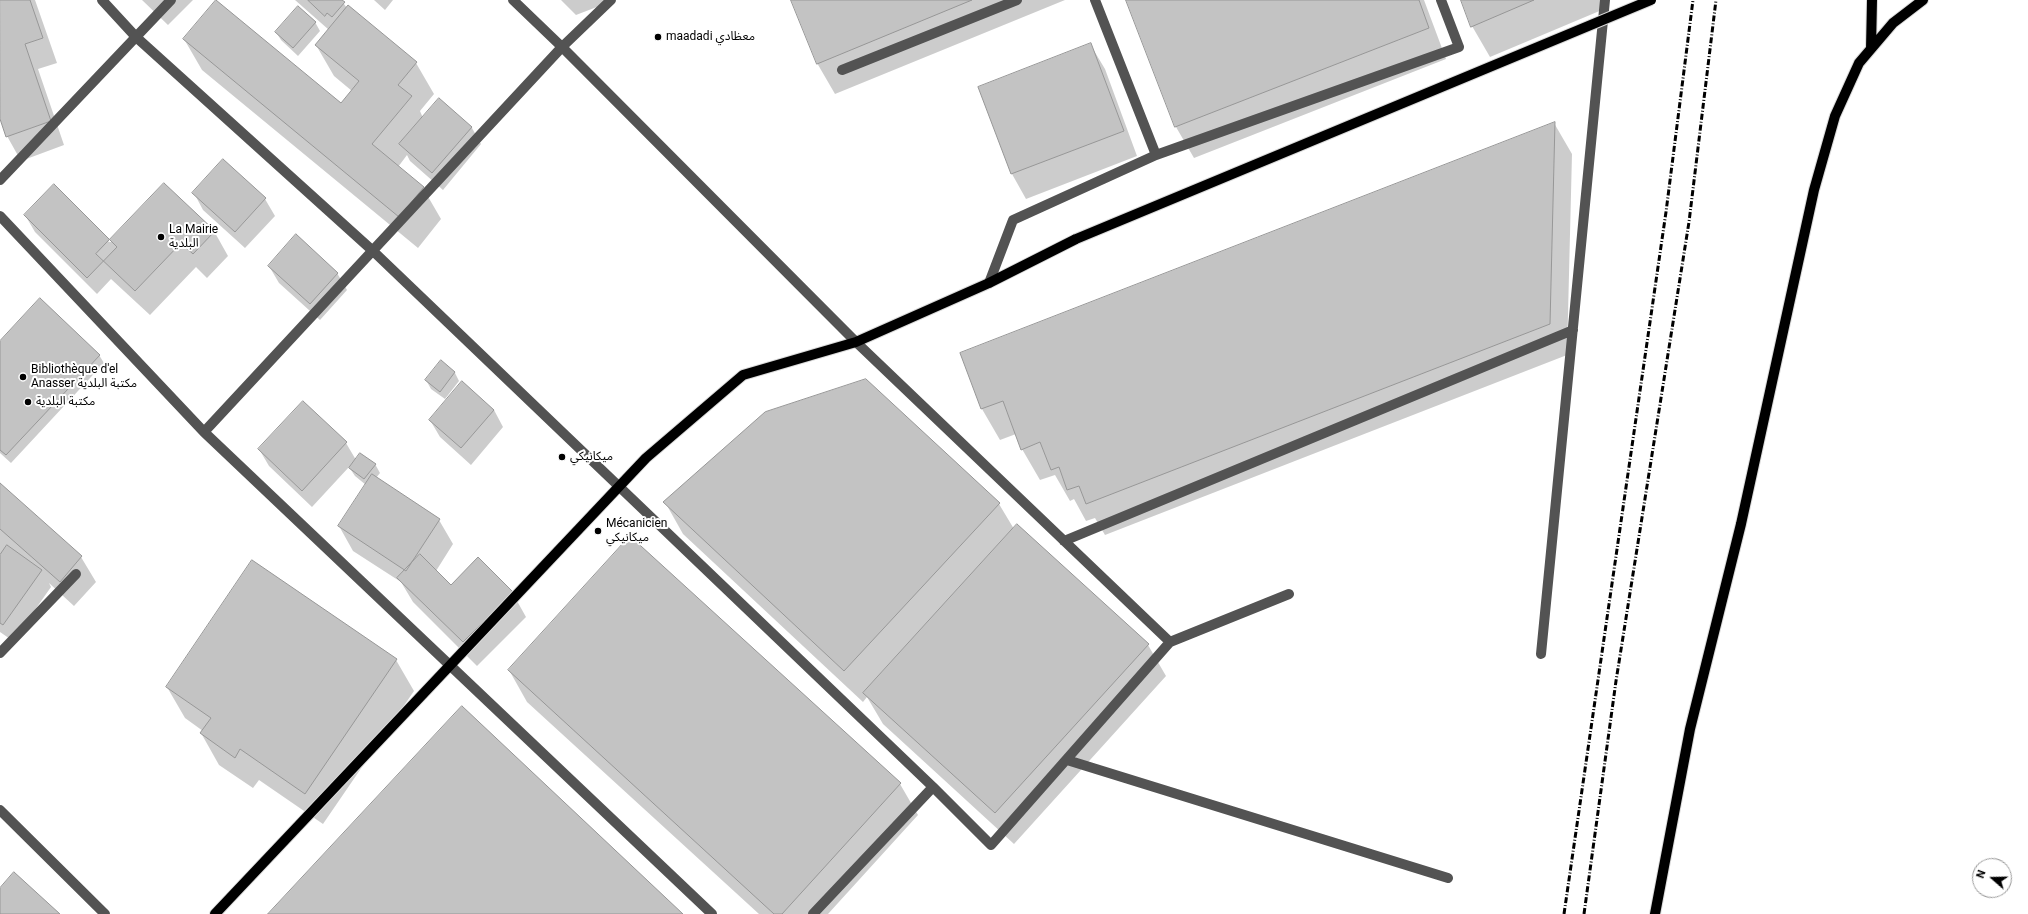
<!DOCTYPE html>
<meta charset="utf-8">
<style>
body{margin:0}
#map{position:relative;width:2028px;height:914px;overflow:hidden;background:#fff;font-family:Roboto,sans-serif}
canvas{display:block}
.north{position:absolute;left:1972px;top:858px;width:40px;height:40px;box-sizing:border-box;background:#fff;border:1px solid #999;border-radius:50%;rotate:290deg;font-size:11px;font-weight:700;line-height:16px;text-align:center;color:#000}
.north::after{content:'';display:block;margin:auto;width:14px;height:18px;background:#000;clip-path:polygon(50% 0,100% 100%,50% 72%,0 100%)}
</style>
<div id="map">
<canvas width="2028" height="914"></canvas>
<div class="north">N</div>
</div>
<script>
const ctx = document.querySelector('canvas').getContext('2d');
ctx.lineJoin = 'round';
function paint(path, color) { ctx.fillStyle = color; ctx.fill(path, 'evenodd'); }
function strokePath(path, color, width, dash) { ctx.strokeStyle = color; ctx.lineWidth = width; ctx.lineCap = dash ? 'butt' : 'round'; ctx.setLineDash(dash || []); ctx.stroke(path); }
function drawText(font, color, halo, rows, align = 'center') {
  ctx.font = font + ' Roboto,"Noto Sans Arabic",sans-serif'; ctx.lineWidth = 4; ctx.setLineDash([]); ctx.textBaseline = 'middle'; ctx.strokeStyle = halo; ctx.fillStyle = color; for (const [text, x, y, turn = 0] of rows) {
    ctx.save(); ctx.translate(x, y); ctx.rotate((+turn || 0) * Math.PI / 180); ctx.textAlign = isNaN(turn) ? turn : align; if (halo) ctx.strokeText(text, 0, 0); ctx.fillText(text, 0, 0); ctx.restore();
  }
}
const shadow = new Path2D(`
 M0,0h35l22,63 -19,6 26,76 -43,16 -14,-25 -7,-20z
 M142,0h51l-25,25z
 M295,0h46l6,8 69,55 18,31 -14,17 3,7 16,-19 33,29 9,16 -38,46 -33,-29 -3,-6 -9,12 25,21 18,31 -23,29 -216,-178 -18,-31 157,66 11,-14 -18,-15 -18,-31 13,-15z
 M374,0h19l-8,10z
 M561,0h54l-39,15z
 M792,0h273l-230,94 -18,-31z
 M1127,0h297l22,59 -252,99 -18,-31z
 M1462,0h147v7l-119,50 -18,-31z
 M315,22l5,9 -22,25 -17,-16 -5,-8z
 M1090,44l15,25 32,87 -111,43 -14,-25 -33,-87z
 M1554,123l18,31 -5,201 -462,180 -10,-17 -9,3 -12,-22 -4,2 -15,-26 -15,5 -18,-31 -6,-15 -16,6 -18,-31 -21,-55z
 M194,193l71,6 10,17 -30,32 -42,-38z
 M25,215l85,27 104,-11 14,25 -21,22 -11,-11 -46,48 -39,-36 -14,15 -62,-62z
 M269,266l68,7 10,17 -27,30 -41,-37z
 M0,342l99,13 5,8 -93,100 -11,-10z
 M441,362l14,11 4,8 -14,18 -14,-10 -5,-9z
 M866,380l133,124 15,25 134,116 18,31 -152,168 -131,-120 -16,-27 -4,5 -180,-168 -18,-32z
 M303,402l43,41 10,17 19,4 5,9 -4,5 63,42 14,24 -17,27 15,15 61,6 14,25 -49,49 -64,-64 -12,-20 -48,-31 -14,-25 27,-41 -11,-9 -6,-9 -37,40 -43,-41 -10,-17z
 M494,410l9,17 -32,38 -31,-28 -10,-17z
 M0,484l81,73 15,25 -22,24 -25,-23 2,4 -38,54 -13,-9z
 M396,660l18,31 -91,133 -64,-44 -6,8 -34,-23 -18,-32 2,-2 -18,-13 -18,-31z
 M509,670l391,114 18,31 -90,99h-69l-232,-212z`);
const building = new Path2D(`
 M0,0h30l13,38 -18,6 26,77 -45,16 -6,-18z
 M216,0l125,103 18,-22 -44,-36 33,-40 69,57 -19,23 14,11 -40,48 52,43 -25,30 -216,-178z
 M308,0h34l3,2 -13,15 -5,-4 -2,3z
 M791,0h181l-155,64z
 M1126,0h293l10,28 -254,99z
 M1461,0h73l-63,27z
 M298,6l18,16 -23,26 -18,-16z
 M1091,43l33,88 -113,43 -33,-87z
 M439,98l33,29 -40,46 -33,-29z
 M1555,122l-5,202 -464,180 -7,-18 -12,4 -8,-23 -8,3 -11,-28 -19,8 -18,-49 -22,8 -21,-56z
 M223,159l43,39 -31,34 -43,-39z
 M164,183l51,48 -22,23 -12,-11 -46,48 -39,-37z
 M54,184l63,63 -30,31 -63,-63z
 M296,234l42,39 -28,31 -42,-38z
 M40,298l60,57 -94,100 -6,-5v-109z
 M441,360l14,12 -15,20 -15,-12z
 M866,379l134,124 -156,168 -181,-169 102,-90z
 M462,381l32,29 -33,38 -32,-28z
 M303,401l44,41 -45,49 -44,-42z
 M360,453l16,11 -12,15 -15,-11z
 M372,474l68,45 -34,52 -68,-45z
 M0,483l82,73 -22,26 -60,-53z
 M1017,524l132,120 -154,169 -132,-120z
 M630,536l271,247 -119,131h-8l-266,-244z
 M7,545l35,25 -39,55 -3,-2v-68z
 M420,554l31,31 27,-28 35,35 -50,50 -66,-64z
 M252,560l145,99 -92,135 -65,-45 -5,9 -35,-25 11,-15 -45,-31z
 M462,706l221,208h-415z
 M14,872l46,42h-60v-26z`);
const minor = new Path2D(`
 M102,0l34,37 237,214 560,536
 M513,0l49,47 294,295 314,300 -179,203 -58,-58 -120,127
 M1095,0l61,155
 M842,70l175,-70
 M0,180l171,-180
 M0,216l204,216 508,482
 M989,283l24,-63 143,-65 303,-108 -18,-47
 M204,432l358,-385 49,-47
 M1064,541l509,-211
 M1170,642l119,-48
 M0,653l76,-79
 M1541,654l64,-654
 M1067,760l381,118
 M0,810l105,104`);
const major = new Path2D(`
 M1871,49l1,-49
 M215,914l431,-456 97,-83 113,-33 133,-59 87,-44
 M1655,914l35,-185 51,-205 73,-334 21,-74 24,-53 34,-40 30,-23`);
const rail = new Path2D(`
 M1564,914l102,-702 27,-212
 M1584,914l32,-233 73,-459 27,-222`);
const majorBridge = new Path2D(`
 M1076,239l575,-239`);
const markers = [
 [658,37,4,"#000"],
 [161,237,4,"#000"],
 [23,377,4,"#000"],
 [28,402,4,"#000"],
 [562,457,4,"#000"],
 [598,531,4,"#000"]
];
const poiNames = [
 ["maadadi معظادي",666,37],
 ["La Mairie",169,230],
 ["البلدية",169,244],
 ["Bibliothèque d'el",31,370],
 ["Anasser مكتبة البلدية",31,384],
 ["مكتبة البلدية",36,402],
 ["ميكانيكي",570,457],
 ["Mécanicien",606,524],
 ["ميكانيكي",606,538]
];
paint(shadow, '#0003');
paint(building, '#c3c3c3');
strokePath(building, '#979797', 1);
strokePath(major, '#dbdbdb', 12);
strokePath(minor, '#535353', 10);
strokePath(major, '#000', 10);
strokePath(rail, '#000', 3, [6, 2, 1, 2]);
strokePath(majorBridge, '#dbdbdb', 12, []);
strokePath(majorBridge, '#000', 10);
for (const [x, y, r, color] of markers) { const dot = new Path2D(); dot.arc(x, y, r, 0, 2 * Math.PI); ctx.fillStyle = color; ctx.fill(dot); strokePath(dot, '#fff', 1.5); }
drawText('12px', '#000', '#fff', poiNames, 'left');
</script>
